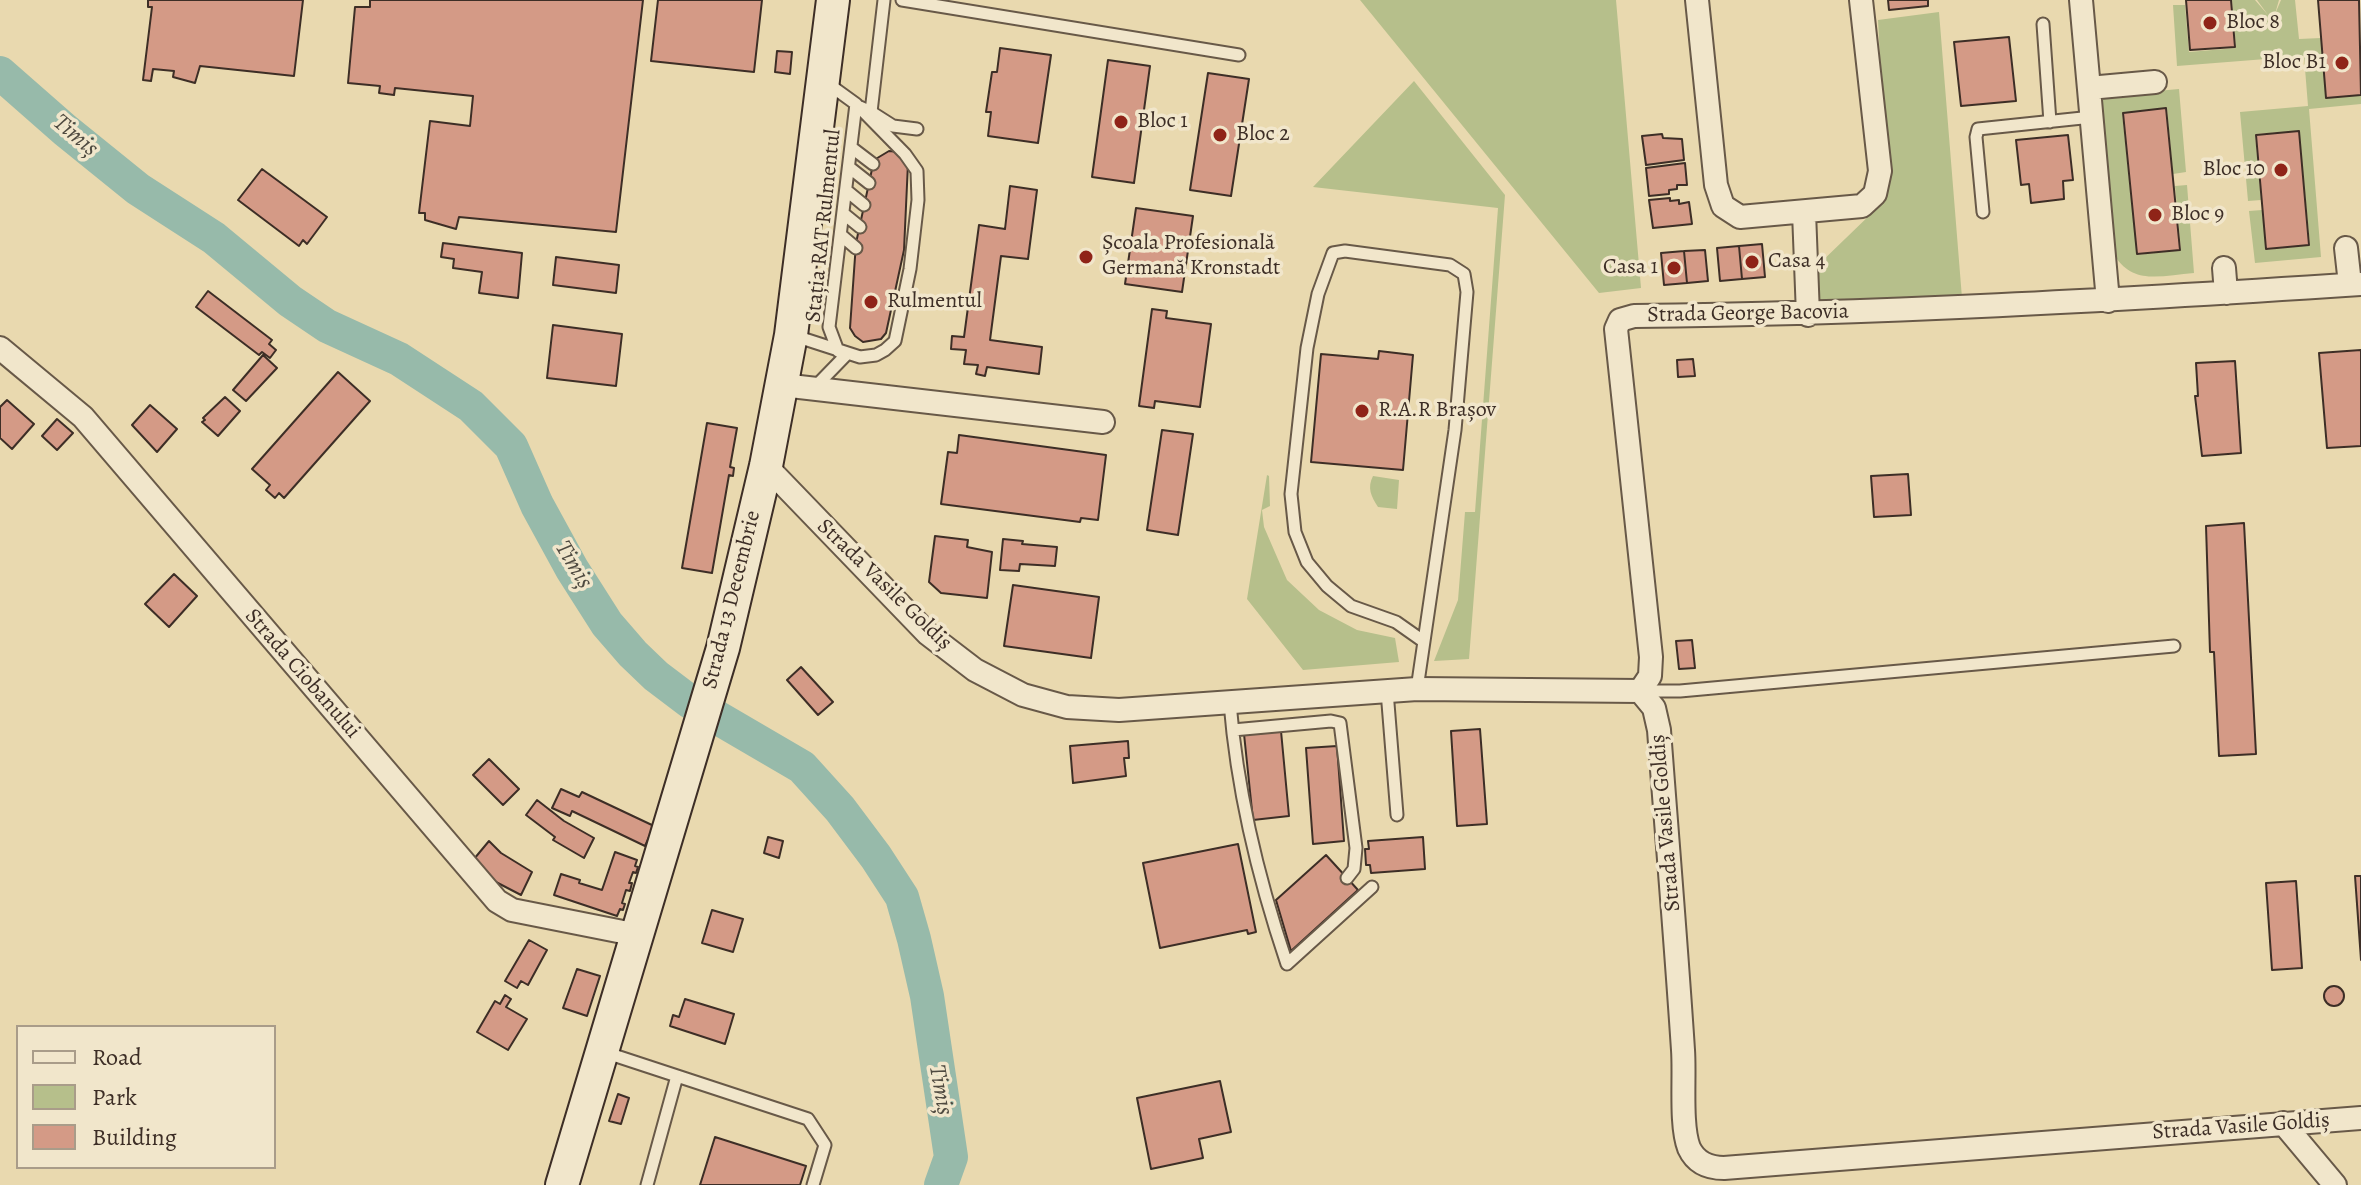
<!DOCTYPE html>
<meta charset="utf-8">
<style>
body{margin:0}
#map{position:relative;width:2361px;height:1185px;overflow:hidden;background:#e9d9af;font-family:Alegreya,serif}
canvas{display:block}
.legend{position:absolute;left:16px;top:1025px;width:260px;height:144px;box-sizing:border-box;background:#f1e6cb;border:2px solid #a99c89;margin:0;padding:10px 14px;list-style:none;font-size:24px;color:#3d2e26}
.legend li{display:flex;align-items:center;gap:16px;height:40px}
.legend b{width:40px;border:2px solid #a99c89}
</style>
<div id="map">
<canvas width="2361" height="1185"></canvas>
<ul class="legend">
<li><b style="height:10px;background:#f1e6cb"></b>Road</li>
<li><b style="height:22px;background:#b6bf8b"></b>Park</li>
<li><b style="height:22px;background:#d49a86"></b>Building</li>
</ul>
</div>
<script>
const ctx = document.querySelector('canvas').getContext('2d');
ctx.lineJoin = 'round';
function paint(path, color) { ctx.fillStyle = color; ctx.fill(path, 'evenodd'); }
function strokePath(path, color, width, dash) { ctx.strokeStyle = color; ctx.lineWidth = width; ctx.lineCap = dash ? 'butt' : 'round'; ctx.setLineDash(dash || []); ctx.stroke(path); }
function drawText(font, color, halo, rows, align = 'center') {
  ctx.font = font + ' Alegreya,serif'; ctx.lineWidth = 7; ctx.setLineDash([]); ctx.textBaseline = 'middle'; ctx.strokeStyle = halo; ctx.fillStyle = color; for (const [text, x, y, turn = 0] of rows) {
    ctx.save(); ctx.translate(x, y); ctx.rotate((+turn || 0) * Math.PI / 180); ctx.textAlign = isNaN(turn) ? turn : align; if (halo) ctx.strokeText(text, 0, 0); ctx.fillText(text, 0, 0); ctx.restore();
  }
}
const green = new Path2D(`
 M1360,0h256l25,288 -42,5z
 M2232,0h23l13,15 -11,-15h22l-4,14 6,-14h14l4,39 22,-1 5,59 35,-2v9l-52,5 12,148 -66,6 -6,-52 13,-1 4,40 44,-5 -11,-114 -44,3 6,66 -13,1 -8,-89 68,-6 -4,-50 -127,10 -4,-61h12l4,47 47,-4z
 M1939,12l23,286 -148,9 2,-40 60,-58 10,-31 -8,-158z
 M1414,81l91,114 -36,464 -35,2 24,-61 7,-88h10l23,-304 -185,-21z
 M2179,89l7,83 -13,2 -6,-66 -45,5 15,142 44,-5 -6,-64 12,-1 7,88c-31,2 -60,13 -79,-17l-14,-160z
 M1267,475l2,1 1,30 -8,4 2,17 23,53 32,30 38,20 38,8 4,24 -96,8 -56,-71z
 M1373,476l26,4 -2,29 -19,-2c-7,-11 -11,-19 -5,-31z`);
const river = new Path2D(`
 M0,73l65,57 73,59 76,49 76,63 37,25 72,33 72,47 40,40 26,59 35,64 35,55 26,30 23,22 33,25 113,66 38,42 36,48 26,40 12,42 13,57 24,161 -10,28`);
const building = new Path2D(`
 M148,0h155l-9,76 -94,-10 -5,17 -22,-6 1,-6 -21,-2 -2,12 -8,-1 9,-73h-4z
 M370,0h273l-27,232 -157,-15 -3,12 -31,-9v-7h-6l11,-92 40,5 3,-30 -78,-8 -1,7 -15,-2 1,-7 -32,-3 7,-76h15z
 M658,0h104l-8,72 -103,-11z
 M1888,0h40v6l-39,4z
 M2186,0h45l4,47 -45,3z
 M2318,0h41l2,95 -35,3z
 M2009,37l7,64 -55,5 -7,-64z
 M1000,48l51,7 -13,88 -50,-7 3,-24h-5l6,-40h5z
 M777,51l15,1 -2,22 -15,-2z
 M1108,60l42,6 -16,117 -42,-6z
 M1208,73l41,6 -18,117 -41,-6z
 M2166,108l14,142 -43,4 -14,-141z
 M2299,131l10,114 -43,4 -10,-114z
 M1662,134l1,4 19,1 2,21 -38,5 -4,-29z
 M2068,135l5,45 -10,1 1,18 -33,4 -2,-19 -8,1 -5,-45z
 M889,151l10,1 9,11 -4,87 -18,83 -5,6 -18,3 -8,-6 -5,-8 6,-85 18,-83z
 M1685,163l2,22h-10v4l-8,1v4l-20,2 -3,-28z
 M262,169l65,48 -20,27 -4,-4 -4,6 -61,-46z
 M1010,186l27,4 -9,69 -27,-3 -11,84 52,7 -3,27 -52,-7 -2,9 -9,-2 2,-9 -14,-1 2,-14 -15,-1 1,-13 12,1 15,-112 26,4z
 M1670,198v3l9,-1v4l10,-2 3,22 -39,4 -4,-28z
 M1136,208l57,8 -11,76 -57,-8z
 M443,243l79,10 -4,45 -39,-5 3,-21 -29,-4 1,-9 -13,-2z
 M1762,244l3,33 -23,2 -3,-33z
 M1739,246l3,33 -22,2 -3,-33z
 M1705,250l3,31 -21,2 -3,-32z
 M1684,251l3,32 -23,2 -3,-32z
 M556,257l63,8 -3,28 -63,-8z
 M208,291l64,49 -3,4 7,6 -6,8 -8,-6 -3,3 -63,-48z
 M1152,309l15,2 -1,7 45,6 -11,83 -45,-6 -1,7 -15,-2z
 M553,325l69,9 -6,52 -69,-8z
 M2361,350v96l-34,2 -8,-95z
 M1379,351l34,4 -10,115 -92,-8 10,-108 57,5z
 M263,355l14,13 -31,33 -13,-11z
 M1693,359l2,17 -17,1 -1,-17z
 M2235,361l6,92 -39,3 -7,-60h3l-2,-33z
 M338,372l32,29 -86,97 -5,-5 -4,5 -9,-8 4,-5 -18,-16z
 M225,397l15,14 -22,25 -16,-14 3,-2 -2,-2z
 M7,400l27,24 -22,25 -12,-11v-31z
 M150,405l27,24 -20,23 -25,-27z
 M57,419l16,14 -16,17 -15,-14z
 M707,423l30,5 -7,39 4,1 -1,8 -4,-1 -17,98 -30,-5z
 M1162,430l31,4 -15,101 -31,-5z
 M959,435l147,20 -8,65 -17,-2 -1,4 -139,-18 7,-52 9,1z
 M1908,474l3,41 -37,2 -3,-41z
 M2244,523l12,231 -37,2 -5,-104h-4l-4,-126z
 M935,536l33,4 -1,7 25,5 -5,46 -46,-5 -12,-11z
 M1003,539l20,2 -1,3 35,3 -2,19 -35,-2 -1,7 -19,-1z
 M174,574l23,22 -28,31 -24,-23z
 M1013,585l86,12 -8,61 -87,-12z
 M1692,640l3,28 -16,1 -3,-28z
 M801,667l32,35 -15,13 -31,-35z
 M1480,729l7,95 -30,2 -6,-95z
 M1281,731l8,85 -36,4 -9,-86z
 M1128,741l1,17h-5l2,18 -53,7 -3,-37z
 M1337,746l7,95 -31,3 -7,-96z
 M489,759l30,30 -16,16 -30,-30z
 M561,789l18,8 3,-5 72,34 -9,20 -73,-35 -2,5 -18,-8z
 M537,800l27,21 30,17 -10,20 -31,-18 2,-3 -29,-22z
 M768,837l15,4 -4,17 -15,-5z
 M1423,837l2,32 -54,4 -1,-8h-4l-1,-16h4l-1,-8z
 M489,841l12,12 31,19 -11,23 -27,-14 -20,-22z
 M1238,844l18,88 -8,2 -1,-4 -87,18 -17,-85z
 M615,852l22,8 -2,6 3,1 -2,6 -3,-1 -4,11h3l-2,8 -4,-1 -4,13 3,1 -2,6 -3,-1 -3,7 -63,-21 7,-21 19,6 -1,3 23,7z
 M1326,855l32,35 -67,61 -15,-51z
 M2355,876h6v84z
 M2296,881l6,87 -30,2 -6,-87z
 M712,910l31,9 -10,33 -31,-9z
 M529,940l18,10 -19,35 -7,-4 -4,7 -12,-7z
 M577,969l23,7 -13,40 -24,-8z
 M2324 996a10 10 0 1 1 20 0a10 10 0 1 1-20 0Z
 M505,995l6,4 -5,8 21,12 -19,31 -31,-18 18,-31 5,3z
 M685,999l49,15 -9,30 -55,-18 3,-11 6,2z
 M1220,1081l11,51 -32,7 4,19 -52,11 -14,-71z
 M618,1094l11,4 -8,26 -12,-3z
 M715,1137l91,29 -6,19h-100z`);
const lane = new Path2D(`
 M902,0l337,55
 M2043,24l7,98
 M860,107l11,5 13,-112
 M871,112l22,14 24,3
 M852,148l21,16
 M850,168l19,15
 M847,191l17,14
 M1983,212l-7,-75 2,-8 114,-12
 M844,214l16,13
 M842,236l14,12
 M792,335l68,22 16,-2 9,-5 10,-9 15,-72 8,-69 -1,-29 -12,-17 -49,-50 -29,-21
 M838,351l-9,-24 27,-223
 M815,387l32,-33
 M1417,689l38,-259 12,-138 -3,-18 -14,-9 -105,-14 -12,2 -15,41 -11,54 -16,146 4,38 12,30 20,24 24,20 45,16 27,19
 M1387,691l10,124
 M1641,691h39l494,-45
 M1230,703c7,87 29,178 57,261l85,-77
 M1233,730l98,-9 9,2 16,125 -2,21 -7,9
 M604,1052l204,67 17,26 -12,40
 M647,1185l30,-109`);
const street = new Path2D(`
 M1697,0l19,185 7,21 17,11 122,-11 13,-12 5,-23 -19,-171
 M2081,0l27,301
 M2089,88l66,-6
 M1804,212l4,103
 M2346,248l4,36
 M2224,268l2,25
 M0,348l83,69 414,484 15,9 126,25
 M782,385l321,37
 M766,466l162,168 47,36 48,25 44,12 52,3 298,-21 223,2
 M1640,691l14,17 5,22c8,107 17,213 24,320 2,26 -3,75 6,98 7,15 20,20 35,20l637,-50
 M1640,691l10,-15 1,-19 -35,-328 4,-9 14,-4c243,-2 484,-16 727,-32
 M2283,1123l52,62`);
const secondary = new Path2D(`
 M562,1185l161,-537 43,-182 25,-131 42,-335`);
const markers = [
 [2210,23,8,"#8f2418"],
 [2342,63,8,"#8f2418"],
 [1121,122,8,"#8f2418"],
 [1220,135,8,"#8f2418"],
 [2281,170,8,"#8f2418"],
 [2155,215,8,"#8f2418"],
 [1086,257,8,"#8f2418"],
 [1752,262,8,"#8f2418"],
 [1674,268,8,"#8f2418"],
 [871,302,8,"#8f2418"],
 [1362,411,8,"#8f2418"]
];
const poiNames = [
 ["Bloc 8",2226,23],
 ["Bloc B1",2326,63,"right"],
 ["Bloc 1",1137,122],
 ["Bloc 2",1236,135],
 ["Bloc 10",2265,170,"right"],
 ["Bloc 9",2171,215],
 ["Școala Profesională",1102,244],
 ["Germană Kronstadt",1102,269],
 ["Casa 4",1768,262],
 ["Casa 1",1658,268,"right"],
 ["Rulmentul",887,302],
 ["R.A.R Brașov",1378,411]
];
const streetNames = [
 ["Stația RAT Rulmentul",824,226,-84],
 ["Strada George Bacovia",1748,314,-1],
 ["Strada Vasile Goldiș",884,585,44],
 ["Strada 13 Decembrie",732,600,-76],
 ["Strada Ciobanului",302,674,49],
 ["Strada Vasile Goldiș",1666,823,-95],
 ["Strada Vasile Goldiș",2241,1127,-4]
];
const waterNames = [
 ["Timiș",75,136,40],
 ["Timiș",573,565,59],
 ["Timiș",940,1090,80]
];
paint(green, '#b6bf8b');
strokePath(river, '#97baaa', 34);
paint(building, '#d49a86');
strokePath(building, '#3d2e26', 2);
strokePath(lane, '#685948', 15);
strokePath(street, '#685948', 26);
strokePath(secondary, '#3d2e26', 36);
strokePath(lane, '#f1e6cb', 11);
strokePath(street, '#f1e6cb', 22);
strokePath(secondary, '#f1e6cb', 32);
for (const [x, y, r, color] of markers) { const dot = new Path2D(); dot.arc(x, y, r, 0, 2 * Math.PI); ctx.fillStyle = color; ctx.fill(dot); strokePath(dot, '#f1e6cb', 3); }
drawText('22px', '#3d2e26', '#f1e6cb', poiNames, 'left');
drawText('22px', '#3d2e26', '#f1e6cb', streetNames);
drawText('italic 24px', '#4f4a40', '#f1e6cb', waterNames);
</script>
